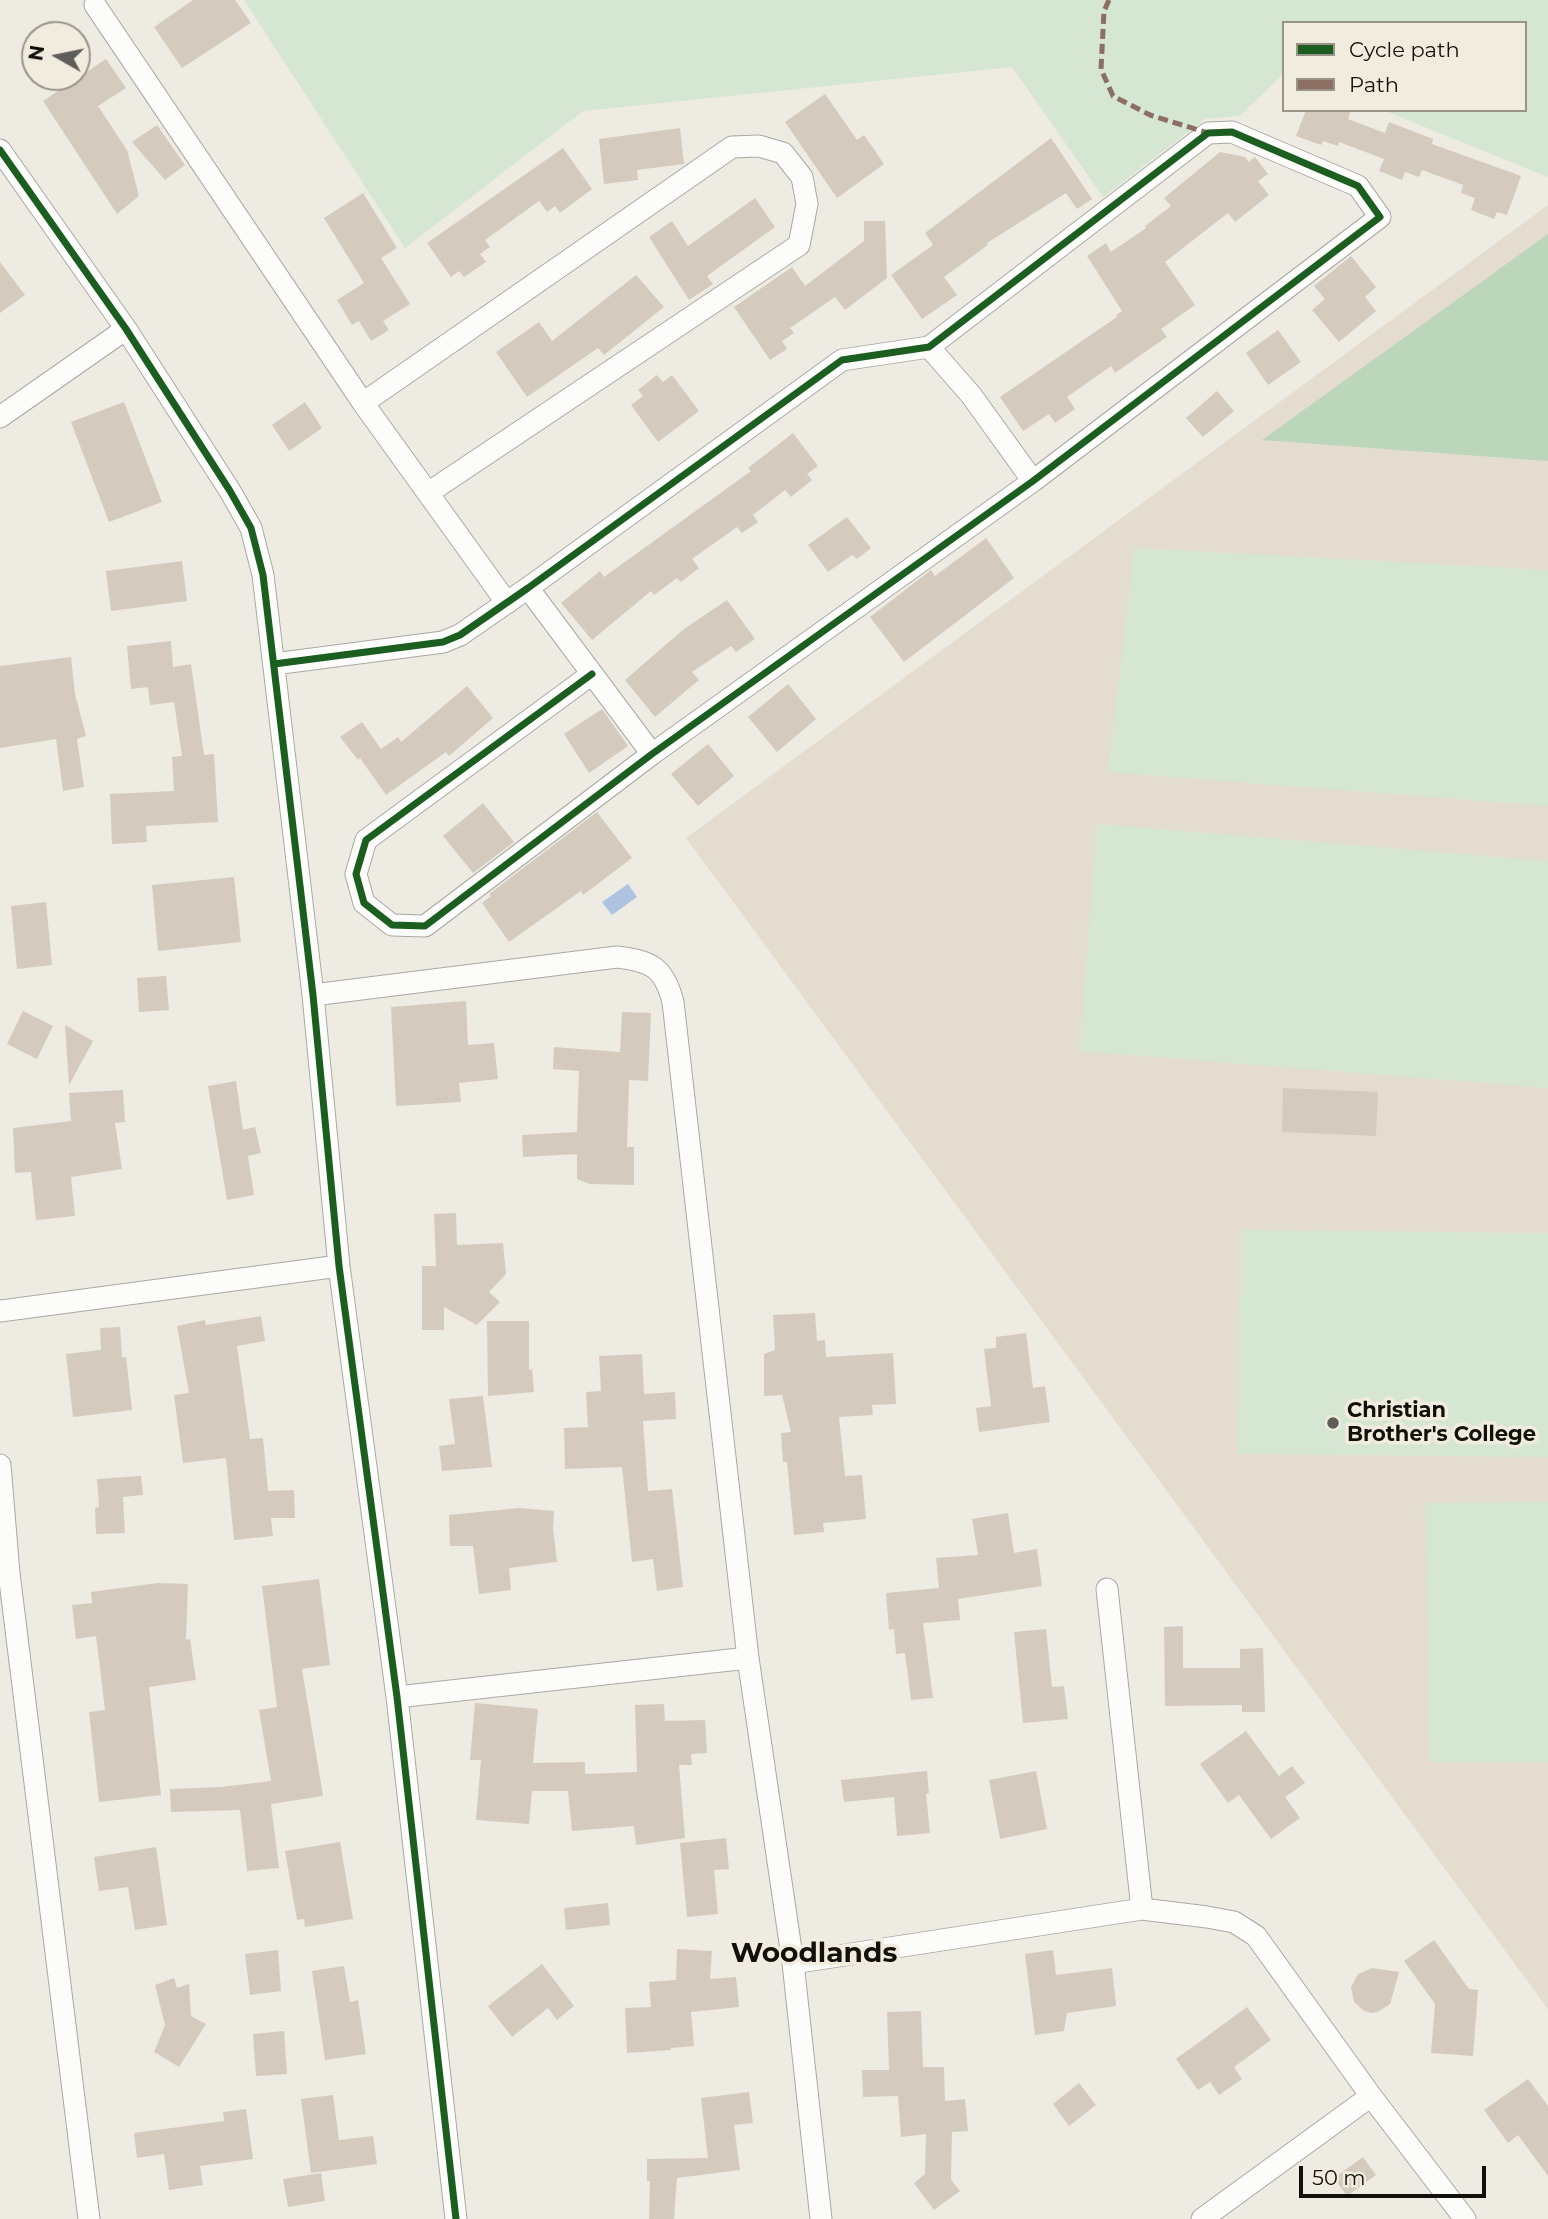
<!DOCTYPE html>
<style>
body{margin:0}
#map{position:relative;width:1548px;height:2219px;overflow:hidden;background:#eeebe3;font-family:Montserrat,sans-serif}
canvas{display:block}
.legend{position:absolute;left:1282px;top:21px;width:245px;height:91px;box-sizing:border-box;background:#f2ecdf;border:2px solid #98948a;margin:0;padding:9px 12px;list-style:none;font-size:21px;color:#12100b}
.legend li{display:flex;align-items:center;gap:14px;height:35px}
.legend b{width:35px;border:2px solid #98948a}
.north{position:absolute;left:21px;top:21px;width:70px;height:70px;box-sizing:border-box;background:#f2ecdf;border:2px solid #98948a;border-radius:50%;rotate:279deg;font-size:19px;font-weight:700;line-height:28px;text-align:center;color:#12100b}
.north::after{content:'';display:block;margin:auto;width:24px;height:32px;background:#5f5d57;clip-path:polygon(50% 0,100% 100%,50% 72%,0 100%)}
.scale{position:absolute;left:1299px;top:2166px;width:187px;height:32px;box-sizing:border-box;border:4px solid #12100b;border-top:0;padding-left:9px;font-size:21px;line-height:24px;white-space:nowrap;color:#12100b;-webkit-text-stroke:5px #f2ecdf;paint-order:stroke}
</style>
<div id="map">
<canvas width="1548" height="2219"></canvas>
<ul class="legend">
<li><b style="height:9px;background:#1b5e20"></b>Cycle path</li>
<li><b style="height:9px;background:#8d6e63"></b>Path</li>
</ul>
<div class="north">N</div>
<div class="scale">50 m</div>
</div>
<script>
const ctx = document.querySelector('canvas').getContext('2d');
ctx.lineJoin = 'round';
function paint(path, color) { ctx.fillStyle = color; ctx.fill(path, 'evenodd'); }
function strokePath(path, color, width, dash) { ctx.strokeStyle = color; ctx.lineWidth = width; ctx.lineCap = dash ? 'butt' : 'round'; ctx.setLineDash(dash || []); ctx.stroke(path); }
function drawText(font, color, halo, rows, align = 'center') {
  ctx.font = font + ' Montserrat,sans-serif'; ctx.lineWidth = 7; ctx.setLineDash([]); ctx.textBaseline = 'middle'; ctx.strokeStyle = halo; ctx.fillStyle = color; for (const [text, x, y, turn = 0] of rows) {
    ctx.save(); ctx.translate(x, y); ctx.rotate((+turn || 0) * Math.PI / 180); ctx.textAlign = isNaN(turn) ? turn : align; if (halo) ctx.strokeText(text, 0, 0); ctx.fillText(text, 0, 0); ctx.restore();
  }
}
const built = new Path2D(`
 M1548,205v1804l-862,-1171z`);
const green = new Path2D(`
 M244,0h1304v177l-165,-67h142v-87h-241v50l-44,43 -35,3 -102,78 -91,-130 -429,44 -178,137z
 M1134,548l414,22v236l-440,-34z
 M1097,824l451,37v227l-469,-37z
 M1241,1230l307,3v224l-310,-3z
 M1548,1502v260h-118l-5,-259z`);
const forest = new Path2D(`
 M1548,234v227l-286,-21z`);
const water = new Path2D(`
 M628,884l9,13 -25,18 -10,-13z`);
const building = new Path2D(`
 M193,0h42l16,23 -69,45 -28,-41z
 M106,59l20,29 -28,18 29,44 12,46 -22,18 -74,-113z
 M825,94l32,46 7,-5 20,29 -47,34 -52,-76z
 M1306,110h45l-3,9 37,14 4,-11 44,17 -1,5 89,32 -14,39 -10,-3 -3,7 -23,-9 4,-12 -14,-5 2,-8 -41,-15 -3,7 -14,-5 -3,8 -23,-9 5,-12 -45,-17 -1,4 -15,-5 -2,4 -25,-9z
 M157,125l28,40 -20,15 -33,-38z
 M680,128l4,36 -47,6 1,10 -34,4 -5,-45z
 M1051,138l41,61 -15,10 -11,-16 -79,50 1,2 -44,32 13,18 -35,24 -31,-44 42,-30 -8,-12z
 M563,148l29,41 -32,24 -5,-7 -8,6 -8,-11 -54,39 5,7 -10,7 6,8 -22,15 -5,-6 -8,6 -24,-34z
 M1220,152l25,5 4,5 6,-5 13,17 -10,7 11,14 -34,27 -7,-9 -63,49 30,43 -34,24 6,8 -16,11 -36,25 -4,-7 -44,31 8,12 -20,14 -6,-9 -26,17 -23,-34 117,-80 -1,-2 6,-4 -35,-55 19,-13 5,9 35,-24 -1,-2 26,-20 -7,-8z
 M363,193l34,55 -16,10 29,46 -27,17 6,9 -18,11 -12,-20 -7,4 -15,-25 27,-17 -40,-65z
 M755,198l20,29 -68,49 6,8 -24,16 -40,-63 23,-16 16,25z
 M864,221h21l2,57 -42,32 -10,-13 -45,31 4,5 -12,8 5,8 -17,11 -36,-53 58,-40 13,19 59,-45z
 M1351,256l25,31 -11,10 11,14 -37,31 -27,-32 13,-11 -11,-13z
 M0,262l25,33 -25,18z
 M636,275l28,32 -60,48 -6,-7 -71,49 -31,-45 43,-30 13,19z
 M1278,330l23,32 -33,23 -22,-32z
 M657,375l6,7 9,-7 27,36 -41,31 -27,-37 12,-9 -5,-6z
 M1217,391l17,20 -31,26 -17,-19z
 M124,402l38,100 -53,20 -38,-100z
 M305,402l17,26 -33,23 -17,-26z
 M793,433l25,33 -11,8 5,6 -21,17 -6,-7 -32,25 5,7 -16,11 -5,-6 -45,32 7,9 -18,14 -4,-4 -23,17 -3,-4 -59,49 -31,-37 39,-32 4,6 147,-106 -3,-3z
 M847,517l24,31 -14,11 -5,-4 -24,17 -20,-27z
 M986,538l28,40 -110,84 -34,-45 61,-47 4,6z
 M182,561l5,40 -76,10 -5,-40z
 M727,600l28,39 -19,13 -5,-6 -39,26 7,8 -44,37 -30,-37 59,-51z
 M171,641l2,26 18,-3 13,91 10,-1 4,68 -72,4 1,16 -35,2 -2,-50 64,-3 -2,-34 10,-1 -8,-54 -24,3 -2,-18 -17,2 -4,-43z
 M71,657l4,37 11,42 -9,3 7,48 -21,4 -7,-52 -56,9v-82z
 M788,684l28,35 -39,33 -29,-35z
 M467,686l26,32 -44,38 -3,-4 -60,43 -26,-37 -2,2 -18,-23 22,-15 19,27 17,-12 3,5z
 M602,709l26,37 -39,27 -25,-39z
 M708,744l26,32 -36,30 -27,-32z
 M483,803l31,39 -41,31 -30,-37z
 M597,812l35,46 -49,37 -2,-4 -72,51 -27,-39 9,-7 -2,-2z
 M234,877l7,65 -83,9 -6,-66z
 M46,902l6,63 -35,4 -6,-63z
 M166,976l3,34 -30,2 -2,-34z
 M466,1001l2,44 26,-2 4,36 -39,4 2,19 -65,4 -5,-99z
 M23,1011l30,15 -16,33 -30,-15z
 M622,1012l29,1 -3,68 -19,-1 -2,67h7v38l-44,-1 -13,-5v-25l-54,3 -1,-22 55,-3 2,-61 -26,-2 1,-22 66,5z
 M65,1025l28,16 -24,44z
 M236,1081l7,49 12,-3 6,26 -13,3 6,39 -27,5 -19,-114z
 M1283,1088l95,4 -2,44 -94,-4z
 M123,1090l2,32 -10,1 7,46 -51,8 4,39 -39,4 -5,-48 -16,1 -2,-45 58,-7 -2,-28z
 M456,1213l1,32 46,-2 3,31 -17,18 11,10 -23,23 -33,-18v23h-22v-64h14l-2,-52z
 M815,1313l2,28 8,-1 1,17 67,-4 3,51 -24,1 1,10 -34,2 6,59 17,-1 4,44 -43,4 1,9 -30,3 -7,-73h-4l-2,-29 10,-1 -9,-37 -18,1v-42l11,-4 -2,-35z
 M261,1316l4,25 -28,5 13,93 13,-1 5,53 26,-1 1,28h-24l2,18 -39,4 -8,-82 -43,5 -9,-68 15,-2 -12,-67 28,-6 1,5z
 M487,1321h42v49l3,-1 2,23 -46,4z
 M120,1327l2,30h4l6,53 -59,7 -7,-63 35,-4 -1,-22z
 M1026,1333l7,55 12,-2 5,36 -71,10 -3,-24 15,-2 -7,-57 12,-1v-11z
 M642,1354l2,40 31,-2 1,27 -33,2 5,70 24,-2 11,98 -26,4 -4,-32 -21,3 -10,-95 -57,2 -1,-41 24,-1 -2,-35 15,-1 -2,-35z
 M483,1396l9,71 -50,4 -3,-25 16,-2 -6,-45z
 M141,1476l2,19 -20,2 2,36 -29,1 -1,-26 4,-1 -2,-28z
 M519,1508l35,3 -1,17 4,34 -48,6 2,22 -32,4 -6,-48h-23l-1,-31z
 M1008,1513l6,40 23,-4 5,37 -84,13 2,21 -37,3 10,75 -22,2 -6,-47 -9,1 -2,-25 -5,1 -3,-37 53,-5 -3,-30 42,-3 -6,-36z
 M319,1579l11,86 -28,4 21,127 -52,8 8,64 -32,3 -7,-61 -69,2 -1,-23 51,-2 50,-6 -12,-71 18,-3 -15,-121z
 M158,1583l30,1 -2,56 4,-1 6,41 -47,7 12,108 -62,7 -10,-90 16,-2 -9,-74 -20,3 -4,-34 20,-2 -1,-11z
 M1183,1626v42h57v-19l23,-1 2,64h-23v-7l-77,1 -1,-79z
 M1046,1629l6,58 12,-1 4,33 -45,4 -9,-91z
 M475,1703l63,6 -5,54 52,-1v12l52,-2 -2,-67 29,-1 1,17 40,-1 2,33 -16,1 1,11h-13l6,73 -49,7 -2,-19 -62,5 -4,-40h-36l-3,33 -53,-4 5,-60h-11z
 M1246,1731l33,45 13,-10 13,17 -20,14 15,21 -29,21 -32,-44 -11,8 -28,-39z
 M927,1771l2,22 -3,1 4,39 -33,3 -3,-39 -50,5 -3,-22z
 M1036,1771l11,58 -47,10 -11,-59z
 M726,1838l3,31 -15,1 4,44 -31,3 -7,-74z
 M340,1842l13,77 -48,8 -1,-8 -7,1 -12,-69z
 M156,1847l11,78 -32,5 -7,-43 -29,4 -5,-34z
 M608,1903l2,22 -44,5 -2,-22z
 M1434,1940l35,49 9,1 -5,66 -42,-3 4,-49 -31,-43z
 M677,1949l35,2 -2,28 26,-2 3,30 -48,5 3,34 -23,2v2l-44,3 -2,-45 26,-1 -2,-25 27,-2z
 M278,1950l3,41 -31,4 -5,-41z
 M1053,1950l3,25 56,-7 4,38 -49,7 -3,18 -29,4 -10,-81z
 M542,1964l32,42 -17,14 -9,-12 -36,29 -24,-31z
 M344,1966l6,36 8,-2 8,54 -41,6 -13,-89z
 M1372,1968l27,4 -9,32 -12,8 -7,1 -7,-2 -10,-9 -3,-15 7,-13z
 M174,1978l3,10 12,-4 2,32 15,8 -27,43 -25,-15 11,-27 -10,-40z
 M1247,2007l24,33 -37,27 8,12 -23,16 -9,-13 -12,8 -22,-31z
 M921,2011l2,56h21l1,34 20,-2 3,32 -16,1 -1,48 9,11 -26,19 -20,-27 11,-9 1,-40 -25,3 -3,-41 -35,1 -1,-27h27l-2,-58z
 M284,2031l3,43 -31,2 -3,-42z
 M1528,2079l20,27v70l-30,-41 -10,8 -24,-33z
 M1079,2083l17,22 -27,21 -16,-22z
 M749,2092l4,31 -19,2 6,45 -63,8 -3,41h-25l1,-38h-3v-22l61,-1 -7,-60z
 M333,2095l6,45 34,-4 4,28 -66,9 -10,-74z
 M246,2109l7,50 -53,7 3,19 -34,5 -5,-36 -27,4 -3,-25 90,-12 -1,-9z
 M1363,2157l13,18 -29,21 -13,-18z
 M321,2173l4,28 -37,6 -5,-28z`);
const minor = new Path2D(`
 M95,5l268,398 144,200
 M0,150l126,179 104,162 21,37 12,47 50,420 26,271 58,431 59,522
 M929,347l42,48 62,86
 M363,403l369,-256 27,-1 24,7 19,24 5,27 -8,41 -371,248
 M0,417l126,-88
 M528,588l124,166
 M274,664l169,-22 17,-7 68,-47 314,-228 87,-13 279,-214 24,-1 126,54 22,31 -347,264 -381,273 -227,172 -33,-1 -28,-22 -8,-29 10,-34 226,-166
 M313,995l304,-38c34,4 47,10 56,45l75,656 45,305 28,256
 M0,1311l339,-45
 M0,1465l9,108 80,646
 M1107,1589l35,320
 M397,1697l351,-39
 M793,1963l349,-54 65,8 27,5 22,14 115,160 94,123
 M1202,2219l169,-123`);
const quiet = new Path2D(`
 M1109,0l-5,11 -3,58 12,27 37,19 58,18`);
const cycleway = new Path2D(`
 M0,150l126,179 104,162 21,37 12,47 50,420 26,271 58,431 59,522
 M274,664l169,-22 17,-7 68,-47 314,-228 87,-13 279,-214 24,-1 126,54 22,31 -347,264 -381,273 -227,172 -33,-1 -28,-22 -8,-29 10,-34 226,-166`);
const markers = [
 [1333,1423,7,"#5f5d57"]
];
const poiNames = [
 ["Christian",1347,1411],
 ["Brother's College",1347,1435]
];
const districtNames = [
 ["Woodlands",814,1954]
];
paint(built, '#e4ddcf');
paint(green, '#d5e6d2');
paint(forest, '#bcd6bc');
paint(water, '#aec3e2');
paint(building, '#d4cbbe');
strokePath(minor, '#aaa8a3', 23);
strokePath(minor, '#fcfcfb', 21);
strokePath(quiet, '#8d6e63', 5, [10, 5]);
strokePath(cycleway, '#1b5e20', 7);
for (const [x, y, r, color] of markers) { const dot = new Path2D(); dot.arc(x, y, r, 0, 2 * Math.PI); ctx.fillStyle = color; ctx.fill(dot); strokePath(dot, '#f2ecdf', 2.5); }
drawText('bold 21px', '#12100b', '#f2ecdf', poiNames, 'left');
drawText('bold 28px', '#12100b', '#f2ecdf', districtNames);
</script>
